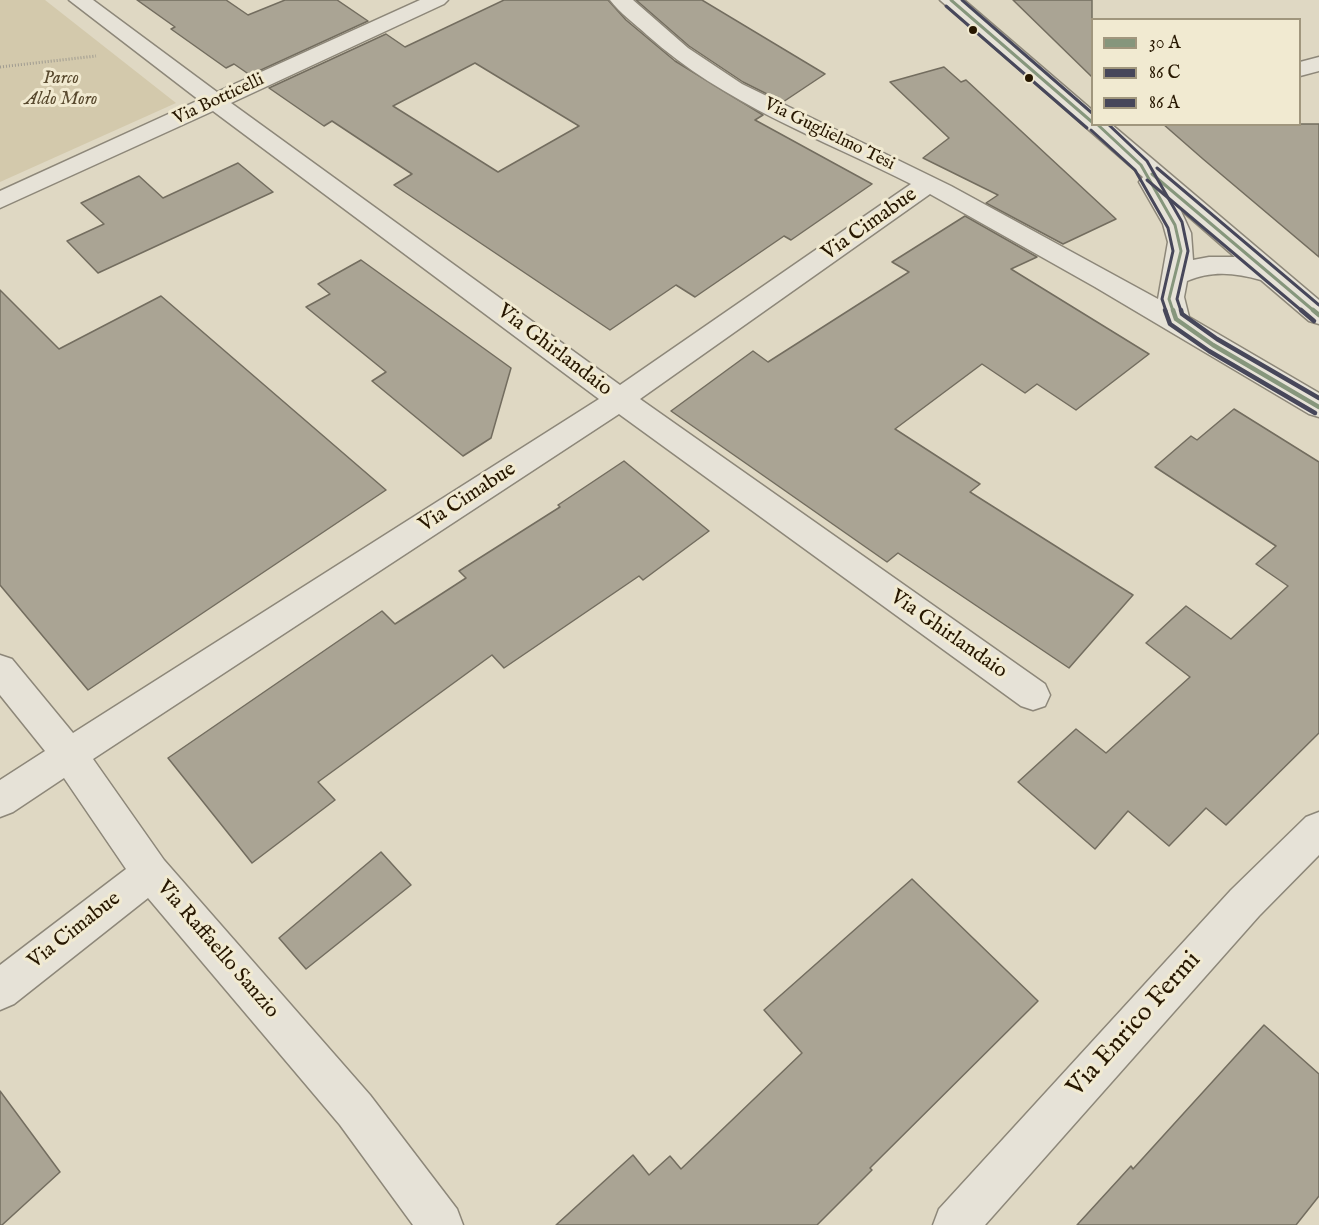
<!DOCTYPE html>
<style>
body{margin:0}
#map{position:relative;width:1319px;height:1225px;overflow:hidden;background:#dfd8c3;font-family:"IM FELL English",serif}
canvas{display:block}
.legend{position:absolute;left:1091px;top:18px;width:210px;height:108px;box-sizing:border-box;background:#f1ead1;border:2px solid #a0967d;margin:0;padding:8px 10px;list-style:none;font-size:18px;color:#271700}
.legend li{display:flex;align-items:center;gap:12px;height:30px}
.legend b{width:30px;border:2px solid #a0967d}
</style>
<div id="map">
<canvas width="1319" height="1225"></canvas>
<ul class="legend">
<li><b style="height:8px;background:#86967c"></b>30 A</li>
<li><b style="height:8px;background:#47475a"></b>86 C</li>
<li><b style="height:8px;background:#47475a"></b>86 A</li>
</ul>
</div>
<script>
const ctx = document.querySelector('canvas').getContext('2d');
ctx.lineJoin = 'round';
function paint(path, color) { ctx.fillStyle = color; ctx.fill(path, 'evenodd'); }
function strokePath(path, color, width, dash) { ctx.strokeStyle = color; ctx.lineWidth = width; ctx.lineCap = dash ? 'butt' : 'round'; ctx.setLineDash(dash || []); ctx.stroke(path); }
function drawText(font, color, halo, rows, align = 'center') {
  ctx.font = font + ' "IM FELL English",serif'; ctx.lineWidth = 6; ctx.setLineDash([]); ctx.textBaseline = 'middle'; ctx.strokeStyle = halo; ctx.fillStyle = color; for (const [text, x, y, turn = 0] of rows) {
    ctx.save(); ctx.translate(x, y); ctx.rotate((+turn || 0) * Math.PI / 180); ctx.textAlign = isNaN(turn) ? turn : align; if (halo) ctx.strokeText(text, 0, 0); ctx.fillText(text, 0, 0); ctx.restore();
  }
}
const green = new Path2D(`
 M0,0h45l131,103 -176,79z`);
const building = new Path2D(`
 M137,0h89l22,15 37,-15h52l31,21 -118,54 -16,-11 -8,4 -55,-39 4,-2z
 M504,0h104l18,20 49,41 88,54 -8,5 117,64 -81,56 -7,-4 -89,61 -19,-12 -66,45 -216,-145 18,-11 -80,-53 -8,5 -55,-38 117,-54 19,13zM475,63l104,63 -81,46 -105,-66z
 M636,0h66l123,74 -42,28 -40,-20 -54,-36z
 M1013,0h79v77z
 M944,67l17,15 5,-2 150,139 -53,25 -77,-41 12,-8 -75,-37 26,-20 -59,-56z
 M1163,124h156v133l-116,-98z
 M238,163l35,29 -175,81 -31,-32 37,-17 -23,-21 58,-27 24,22z
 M965,216l72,41 -26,12 138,85 -73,56 -39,-26 -12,9 -43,-29 -87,65 85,55 -10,8 163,103 -64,73 -171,-115 -11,9 -216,-151 82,-60 15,11 141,-90 -17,-10z
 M361,260l150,108 -20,70 -28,18 -91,-75 14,-9 -80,-65 24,-13 -12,-10z
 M0,290l59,59 102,-53 225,194 -298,200 -88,-105z
 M1234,409l85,53v271l-93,92 -20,-17 -37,38 -41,-35 -33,38 -77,-67 58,-53 30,24 84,-76 -44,-34 40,-37 45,33 57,-53 -32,-22 20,-18 -121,-79 36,-31 6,4z
 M624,461l85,70 -66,49 -4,-4 -135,92 -12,-13 -174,127 17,18 -83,63 -84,-105 214,-147 13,13 71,-46 -7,-7 101,-64 -2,-2z
 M381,852l30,33 -105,84 -27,-31z
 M912,879l126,122 -168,167 2,2 -55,55h-261l77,-70 16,20 21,-19 11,13 121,-116 -38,-43z
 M1264,1025l55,49v122l-23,29h-219l54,-59 2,3z
 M0,1091l60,81 -58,53h-2z`);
const path = new Path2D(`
 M0,67l96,-11`);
const street = new Path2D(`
 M69,0h24l124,92 203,-92h28l-4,4 -213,99 389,282 291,-201c-91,-46 -187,-80 -264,-149 -12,-11 -27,-22 -37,-35h23l55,48 54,36 209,102 207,113 10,-57 -5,-18 -24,-42 4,-5 -203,-177h24l128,110v14h19l208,176v24l-10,-3 -48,-41c-25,-7 -49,-10 -74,1l-3,16 5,20 130,76v24l-10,-3 -214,-127 -165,-93 -290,205 405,285 5,11 -5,11 -12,4 -12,-4 -402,-292 -526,345 71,101 206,235 87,114 6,16h-50l-73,-100 -192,-227 -134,106 -14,6v-45l126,-96 -62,-91 -51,34 -13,5v-37l45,-29 -45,-56v-40l12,4 61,74 526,-334 -386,-288 -213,97v-17l199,-91zM1180,209l55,48h-26l-16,3 -2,-27z
 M1319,57v14l-19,5v-14z
 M1319,812v43l-60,61 -274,309h-52l6,-16 292,-319 75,-73z`);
const bus1Far1 = new Path2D(`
 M951,0l141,122
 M1097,124l44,41 34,60 6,26 -12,48 4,12
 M1152,174l162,137`);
const bus1 = new Path2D(`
 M1173,310l3,9 37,26 106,62
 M1313,310l6,5`);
const bus2Far1 = new Path2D(`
 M946,6l141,122
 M1091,130l44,40 33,58 5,23 -11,48 4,12
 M1147,180l155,131`);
const bus2 = new Path2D(`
 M1165,310l5,14 39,27 106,62
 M1301,310l13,11`);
const bus3Far1 = new Path2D(`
 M962,0l130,113
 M1108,124l39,37 35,61 6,29 -11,48 4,12
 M1157,168l162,137`);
const bus3 = new Path2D(`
 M1181,310l1,4 35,25 102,59`);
const markers = [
 [973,30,5,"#271700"],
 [1029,78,5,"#271700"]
];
const farParknames = [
 ["Parco",61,79],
 ["Aldo Moro",61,100]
];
const farStreetnames = [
 ["Via Botticelli",219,100,-25],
 ["Via Guglielmo Tesi",829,135,26]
];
const streetNames = [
 ["Via Cimabue",870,225,-35],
 ["Via Ghirlandaio",554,351,37],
 ["Via Cimabue",468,498,-33],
 ["Via Ghirlandaio",948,635,35],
 ["Via Cimabue",75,931,-38],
 ["Via Raffaello Sanzio",217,950,49]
];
const nearStreetnames = [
 ["Via Enrico Fermi",1135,1025,-48]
];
paint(green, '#d3c9ac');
paint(building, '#aaa494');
strokePath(building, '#736d5f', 1.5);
strokePath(street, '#8d8779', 3);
strokePath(path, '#a09c91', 3, [1, 2]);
paint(street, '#e6e2d7');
strokePath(bus1Far1, '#86967c', 3);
strokePath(bus1, '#86967c', 4.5);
strokePath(bus2Far1, '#47475a', 3);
strokePath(bus2, '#47475a', 4.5);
strokePath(bus3Far1, '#47475a', 3);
strokePath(bus3, '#47475a', 4.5);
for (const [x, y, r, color] of markers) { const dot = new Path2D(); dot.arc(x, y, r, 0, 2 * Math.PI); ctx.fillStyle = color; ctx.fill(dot); strokePath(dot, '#f1ead1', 2); }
drawText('italic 18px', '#58492e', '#f1ead1', farParknames);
drawText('18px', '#271700', '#f1ead1', farStreetnames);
drawText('21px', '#271700', '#f1ead1', streetNames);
drawText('26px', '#271700', '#f1ead1', nearStreetnames);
</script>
